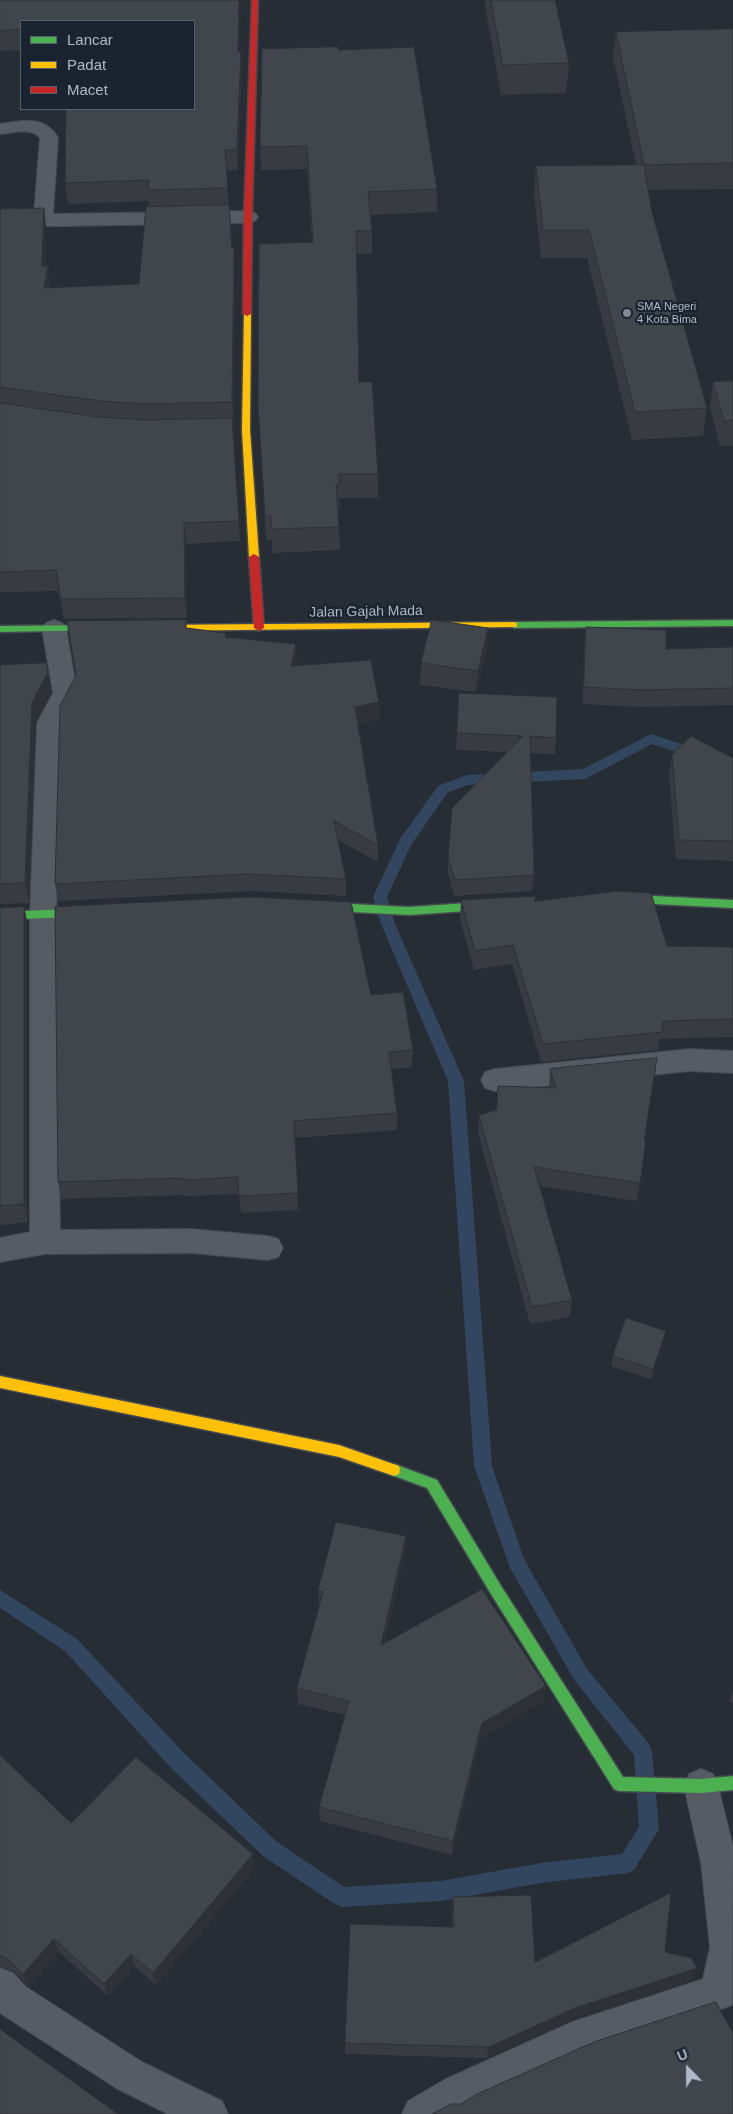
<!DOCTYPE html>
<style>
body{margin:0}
#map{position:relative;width:733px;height:2114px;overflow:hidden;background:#272d35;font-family:Helvetica,sans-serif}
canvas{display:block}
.legend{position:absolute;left:20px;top:20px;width:175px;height:90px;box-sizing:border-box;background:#1a2330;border:1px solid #565f6c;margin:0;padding:6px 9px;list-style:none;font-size:15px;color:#b0b9c7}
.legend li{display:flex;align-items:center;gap:10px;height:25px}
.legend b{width:25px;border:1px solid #565f6c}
.north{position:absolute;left:663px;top:2044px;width:50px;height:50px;-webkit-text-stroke:4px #1a2330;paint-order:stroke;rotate:338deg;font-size:14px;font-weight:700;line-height:20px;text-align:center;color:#b0b9c7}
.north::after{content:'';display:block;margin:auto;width:18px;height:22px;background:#b0b9c7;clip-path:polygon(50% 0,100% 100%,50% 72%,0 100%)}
</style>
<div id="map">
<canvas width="733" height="2114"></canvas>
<ul class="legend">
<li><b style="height:6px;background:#4caf50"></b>Lancar</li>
<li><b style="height:6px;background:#ffc107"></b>Padat</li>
<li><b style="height:6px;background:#c62828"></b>Macet</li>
</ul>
<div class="north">U</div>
</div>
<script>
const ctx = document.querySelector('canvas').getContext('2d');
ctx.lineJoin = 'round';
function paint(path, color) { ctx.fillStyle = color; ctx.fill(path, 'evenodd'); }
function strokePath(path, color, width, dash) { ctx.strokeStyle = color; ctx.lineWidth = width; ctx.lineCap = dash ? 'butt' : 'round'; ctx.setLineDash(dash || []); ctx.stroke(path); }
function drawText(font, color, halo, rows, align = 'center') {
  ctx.font = font + ' Helvetica,sans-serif'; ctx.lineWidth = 4.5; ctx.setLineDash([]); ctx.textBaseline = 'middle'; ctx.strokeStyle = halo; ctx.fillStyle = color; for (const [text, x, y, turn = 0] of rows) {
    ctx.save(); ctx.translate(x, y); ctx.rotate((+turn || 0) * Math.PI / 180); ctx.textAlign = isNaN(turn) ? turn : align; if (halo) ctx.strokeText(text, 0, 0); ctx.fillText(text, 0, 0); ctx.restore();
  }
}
const stream = new Path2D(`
 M651,734l82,27v10l-81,-27 -67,35 -117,6 -20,7 -37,53 -24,52 8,27 69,157 28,385 32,93 63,110 63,76 2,7 7,77 -25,41 -7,3 -86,10 -100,18 -99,6 -7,-3 -72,-48 -93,-89 -105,-116 -65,-43v-18l77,49 107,114 93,89 67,45 97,-6 100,-18 81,-9 17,-27 -5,-72 -59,-74 -65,-113 -36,-102 -26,-385 -67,-157 -8,-27 27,-58 38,-53 29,-11 116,-6z`);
const street = new Path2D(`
 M21,121c16,-1 29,2 37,17l-5,76 195,-3 7,2 3,4 -3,4 -7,2 -248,4v-12h34l6,-77c-9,-11 -27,-5 -40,-4v-10z
 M54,620l8,3 4,5 11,65 -16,30 -5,192 4,315 131,-1 77,7 10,3 5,9 -5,9 -10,3 -77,-7 -146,1 -45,8v-24l30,-6v-317l7,-192 16,-30 -11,-65 4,-5z
 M690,1049l43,2v22l-43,-2 -195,20 -10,-3 -4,-8 4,-8 10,-3z
 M701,1769l12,5 5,12 15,61 -1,158 -54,20 -89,28 -117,52 -14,9h-56l6,-13 38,-22 126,-57 131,-43 7,-32 -9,-84 -17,-77 5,-12z
 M0,1968l13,5 13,14 116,75 80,39 6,13h-60l-52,-26 -116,-75z`);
const fast = new Path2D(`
 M733,620v6l-219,2 -5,-3 5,-3z
 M106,625l5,3 -2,2 -109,2v-6z
 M615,894l118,6v8l-118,-6 -5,-4z
 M497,901l5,4 -5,4 -88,6 -94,-5 -5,-4 5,-4 94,5z
 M93,908l5,4 -5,4 -93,4v-8z
 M394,1464l43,16 64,106 122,191 78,2 32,-3v14l-32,3 -82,-2 -5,-2 -123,-195 -64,-106 -38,-14 -1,-4 1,-4z`);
const slow = new Path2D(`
 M244,312l7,2 -1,116 9,127 -5,3 -5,-3 -7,-127z
 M514,622l3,1v4l-368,4 -5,-3 5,-3z
 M0,1376l339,69 60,21 1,4 -1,4 -5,2 -55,-19 -339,-69z`);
const jam = new Path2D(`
 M252,0h6l-6,217 -1,97 -4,2 -4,-2 1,-97z
 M254,554l5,3 5,71 -5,3 -5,-3 -5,-71z`);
const wall = new Path2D(`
 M0,0h241l-2,52 3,20 -4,98 -12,1 6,77 3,20 -2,154 7,119 -54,3 1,74 -123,1 -6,-28 -58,1v-384h44l2,20 -1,38h3l2,22 89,-4 10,-77v-6l-81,3 -3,-21 129,-162h-173v29l-21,1z
 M484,0h71l14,63 -3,30 -65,2z
 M733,29v160l-85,1 4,22 55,196 -4,28 -71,4 -45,-182h-46l-7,-65 2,-27 100,-1 -23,-108 3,-25z
 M338,50l99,139v23l-66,3 1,16v23h-16l3,128 19,92v24h-39l1,10h-2l1,19 1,23 -68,3v-13h-6l-8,-134 54,-164 -5,-73 -46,1 -1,-23z
 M733,381v65h-13l-10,-39 3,-25z
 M186,620v8l40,5 1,5 70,23 -1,5 83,53 -21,5 20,121v17l-40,-22 8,39v17l-96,-5 -192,10 -3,-17 21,-208 -9,-55z
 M586,627l80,22 67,-2v58l-94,2 -56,-3 1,-60z
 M487,649l-11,43 -56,-7 1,-22z
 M0,665l51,28 -16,30 -6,180 -29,1z
 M457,733l99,5 -1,16 -25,-1 4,122 -2,16 -78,5 -6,-23v-16l59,-105 -51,-2z
 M672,755l61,3v103l-57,-2 -7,-84z
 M461,900l74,1 132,45 66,2v89l-73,2 -2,11 -117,12 -29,-98 -38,6 -14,-50z
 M0,907h24l4,19v296l-28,3z
 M371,995l42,55 -1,17 -21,2 6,44v17l-102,8 3,72 -57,3 -2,-19 -54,2v-1l-124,4 -3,-17z
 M550,1069l94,72 -4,42 -3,18 -98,-15 33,114 -2,17 -40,7 -52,-191 1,-18 17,-5 2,-24 51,2z
 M664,1341l-13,38 -40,-13 2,-10z
 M406,1536l-1,17 -20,90 159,58 -63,37 -29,117 -132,-34 -1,-14 26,-92 -47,-11 -1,-16 22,-83 -1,-14z
 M733,1691v12l-4,-2z
 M0,1755l71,68 184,45 -99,117 -22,-19 -26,30 -49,-44 -31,34 -14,-15 -14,-4z
 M453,1897l82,65 130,-10 27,29 -121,39 -84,38 -142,-4v-11l107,-116v-17z`);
const shadedWall = new Path2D(`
 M239,0h2l-2,72 -1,-20z
 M241,52l1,20 -4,98 -1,-20z
 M44,208l2,20 -2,58 -2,-20z
 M234,248l1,20 -2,154 -1,-20z
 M48,266l2,20 -3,22 -3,-20z
 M184,523l2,21 1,74 -2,-20z
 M488,628l-1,21 -11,43 2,-21z
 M296,644l1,17 -5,23 -1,-18z
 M48,672l3,21 -16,30 -6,180 -4,-20 7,-180z
 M379,702v17l-24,5v-17z
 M24,907l4,19v296l-4,-18z
 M666,1331l-2,10 -13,38 2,-10z
 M406,1536l-1,17 -24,108v-16z
 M546,1686l-2,15 -63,37 -29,117 1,-14 29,-118z
 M253,1854l2,14 -99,117 -3,-12z
 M54,1939l5,13 -31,34 -5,-12z
 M131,1954l3,12 -26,30 -4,-12z
 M697,1968l-5,13 -121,39 -84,38 2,-11 86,-39z`);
const building = new Path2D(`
 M0,0h239l-1,52h3l-4,98h-12l3,38 -80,2 1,-10 -84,3 1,-74h128v-88h-173v8l-21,2z
 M491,0h64l14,63 -66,2z
 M733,29v134l-89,2 -28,-133z
 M338,47v3l76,-3 23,142 -69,3 4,39h-16l3,151h13l6,92h-39v11h-3l3,42 -68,2v-13h-6l-7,-110 1,-162 54,-2 -6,-96 -47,1 2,-98z
 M644,165l8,47 55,196 -72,4 -46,-182h-46l-7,-64z
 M229,205l3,43h2l-2,154 -87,2 -45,-3 -100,-14v-178l44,-1 -2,58h6l-4,22 95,-4 7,-77z
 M733,381v39l-9,1 -11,-39z
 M0,403l99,14 46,3 87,-2 7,103 -55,2 1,75 -124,1 -5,-29 -56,2z
 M186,620v8l40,5 -1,4 71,7 -5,22 80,-6 8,42 -24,5 23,138 -44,-24 12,58 -97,-5 -194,10 5,-178 16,-31 -9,-54z
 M432,620l56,8 -10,43 -57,-8z
 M586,627l80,3v19l67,-2v41l-91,2 -58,-3z
 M46,663l2,9 -16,31 -7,180 -25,1v-219z
 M459,693l98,4 -1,41 -26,-2 4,139 -79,5 -7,-23 4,-49 71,-72 -66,-3z
 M691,736l42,22v83l-54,-1 -7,-85z
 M619,891l32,2 16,53 62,1 4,1v71l-70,2 -1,11 -119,12 -30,-99 -38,6 -14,-51 74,-4v5z
 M249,897l102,5 20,93 32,-3 10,58 -24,2 8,61 -103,8 4,72 -59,3 -1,-19 -55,3v-2l-125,4 -3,-275z
 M24,907v297l-24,2v-298z
 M657,1058l-13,83h2l-6,42 -106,-16 38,133 -40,7 -53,-192 18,-5 1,-24 58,2 -6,-19z
 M626,1318l40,13 -13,38 -40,-13z
 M336,1522l70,14 -25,109 101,-56 64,97 -64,37 -29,118 -134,-34 30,-106 -52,-13 26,-96 -5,-1z
 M0,1755l71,68 65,-66 117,97 -100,119 -22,-19 -27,30 -50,-45 -31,35 -15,-15 -8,-3z
 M671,1893l-6,59 26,6 6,10 -122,40 -86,39 -144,-4 5,-119 104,3 -1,-30 78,-2 4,67z
 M716,2002l17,31v81h-301l19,-10h10l14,-9 119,-53z
 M0,2029l118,85h-118z`);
const markers = [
 [627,313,5,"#808894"]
];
const farPoinames = [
 ["SMA Negeri",637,307],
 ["4 Kota Bima",637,320]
];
const streetNames = [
 ["Jalan Gajah Mada",366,612,-1]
];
paint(stream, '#33465f');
strokePath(street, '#454950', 2);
strokePath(fast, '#454950', 3);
strokePath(slow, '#454950', 3);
strokePath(jam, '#454950', 3);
paint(street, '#575b63');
paint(fast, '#4caf50');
paint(slow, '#ffc107');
paint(jam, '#c62828');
paint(wall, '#383c42');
paint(shadedWall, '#2e3136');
paint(building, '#41464d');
strokePath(building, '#2e3136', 1);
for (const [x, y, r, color] of markers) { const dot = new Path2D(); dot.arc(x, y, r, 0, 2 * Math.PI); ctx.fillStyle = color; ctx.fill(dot); strokePath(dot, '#1a2330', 2); }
drawText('11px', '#b0b9c7', '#1a2330', farPoinames, 'left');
drawText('14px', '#b0b9c7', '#1a2330', streetNames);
</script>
